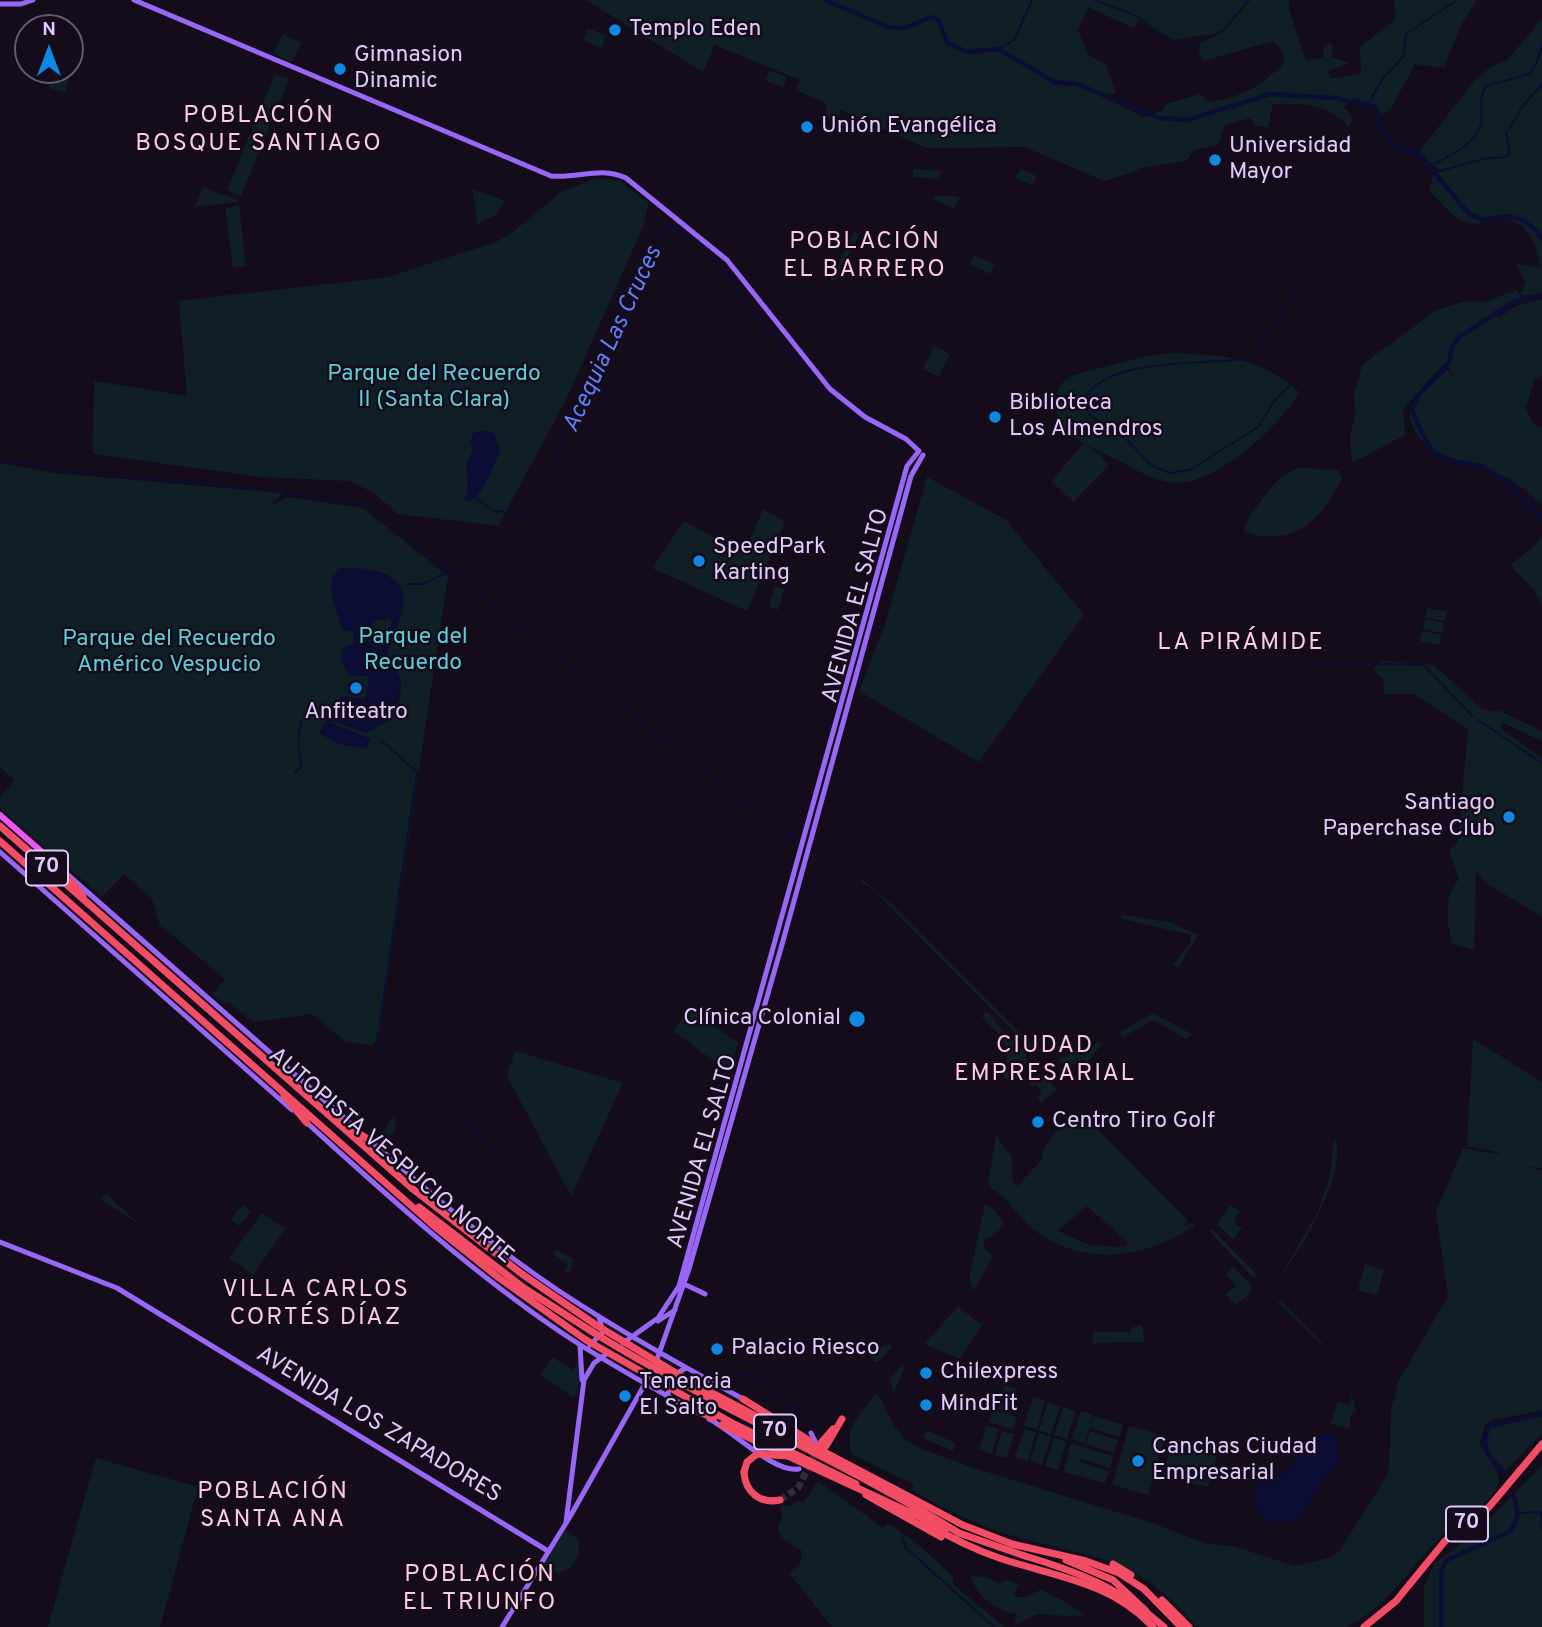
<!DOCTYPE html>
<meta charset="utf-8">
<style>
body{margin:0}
#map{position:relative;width:1542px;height:1627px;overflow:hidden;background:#140c1b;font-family:Overpass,sans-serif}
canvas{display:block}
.north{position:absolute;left:14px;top:14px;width:70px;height:70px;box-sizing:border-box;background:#140c1b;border:2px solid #665875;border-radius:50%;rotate:0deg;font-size:19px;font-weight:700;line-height:28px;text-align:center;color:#e0cafc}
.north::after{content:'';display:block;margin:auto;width:24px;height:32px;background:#0f88e3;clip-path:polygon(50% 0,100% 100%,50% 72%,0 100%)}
</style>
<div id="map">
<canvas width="1542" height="1627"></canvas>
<div class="north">N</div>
</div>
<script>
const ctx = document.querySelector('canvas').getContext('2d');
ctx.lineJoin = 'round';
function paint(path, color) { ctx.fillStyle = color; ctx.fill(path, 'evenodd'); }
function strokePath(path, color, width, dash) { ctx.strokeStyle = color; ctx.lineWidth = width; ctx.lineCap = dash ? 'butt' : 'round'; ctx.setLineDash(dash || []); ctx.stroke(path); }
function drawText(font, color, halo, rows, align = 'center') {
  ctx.font = font + ' Overpass,sans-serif'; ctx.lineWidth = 5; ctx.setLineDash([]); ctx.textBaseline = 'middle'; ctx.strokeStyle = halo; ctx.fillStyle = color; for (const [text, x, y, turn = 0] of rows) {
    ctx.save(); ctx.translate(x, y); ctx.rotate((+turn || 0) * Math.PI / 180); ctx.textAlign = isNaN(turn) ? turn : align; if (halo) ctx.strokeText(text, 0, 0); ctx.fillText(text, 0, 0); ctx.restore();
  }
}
const green = new Path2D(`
 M586,0h703v9l17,52 17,-3 1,-11 6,-4 3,4 -2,10 18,6 -21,8 3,8 30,-6 -1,-26 35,-27 -1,-20h83l-16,25 -17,43 -29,-4 -25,46 -9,4 -5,-7 -14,-3 -3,-6 -16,8 10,12 -4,9c-25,-25 -41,-23 -76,-23l-5,23 -12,-1 -6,-8 -25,7 -7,20 -24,5 -8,11 -49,8v2l-33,10 -79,-34 -99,1 -87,-39 1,7 -12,2 -3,-15 -29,-13 4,-10 -85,-35 -12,27zM1088,7l46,21 5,-8 35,20 38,-6 -12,10 -1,10 5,7 69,-20 8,9 4,12c-22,23 -44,36 -76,40l-9,-8 -34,10 -3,6 -19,7 -42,-20 14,-4 -10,-28 -18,-11 -10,-24z
 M1542,19v277l-22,-1 1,3 -29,14 17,14 -9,-9 16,-11 26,-7v76l-8,5 -8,28 7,16 9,4v77c-12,-10 -25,-23 -40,-30 -33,-16 -95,-17 -92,-69l38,-37 6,8 -8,-15 -43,47 2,26 -53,28 -2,-26 5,-22 -1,-22 9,-29 72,-53 30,-10 20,1 32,-12 3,5 6,-13 -11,-18 25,3c-3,-20 -12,-48 -37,-48 -13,-1 -22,8 -37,3 -18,-7 -23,-19 -37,-31l4,-16 6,-5 -20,-18 55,-71 18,-15 15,-6z
 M588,28l18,8 -5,12 -18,-8z
 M283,34l18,9 -10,20 -18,-10z
 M70,66l3,1 -8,25 -16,-4 5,-18h16z
 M770,70l17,7 -4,11 -18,-8z
 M275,74l14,5 -48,117 -14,-6z
 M913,169l27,2 -1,8 -26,-2z
 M1021,169l16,7 -5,9 -16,-7z
 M597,178l23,3 29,22 -6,24 -77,173 -68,126 -100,-12 -24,-21 -24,-12 -89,-4 -168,-23 1,-73 93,15 -8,-95 209,-24 108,-35 17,-10 48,-40z
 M203,187l34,13v2l-42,5z
 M472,189l33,12 -8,13 -19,10z
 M935,195l25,2 -6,12 -21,-10z
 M239,206l7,60 -13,2 -8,-60z
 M854,232l5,3 -23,47 -5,-3z
 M974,255l21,10 -5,9 -20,-10z
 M934,346l16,8 -11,23 -16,-8z
 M1175,353c53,3 82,3 124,39 -18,34 -81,90 -121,91 -22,0 -41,-13 -60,-23 -15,-7 -33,-14 -47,-25 -10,-8 -16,-20 -15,-33 1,-26 20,-28 41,-33 27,-7 50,-15 78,-16z
 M1083,444l15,9 11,12 -36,37 -22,-21z
 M0,463l53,10 230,20 -13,14 17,-10 76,11 85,68 -69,462 -8,7 -25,-3 -34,-28 -58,8 -27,-21 -3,3 -12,-10 13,-15 -65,-54 -8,-26 -28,-25 -22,23 -102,-89v-11l15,-17 -15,-13zM341,568l46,6 11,46 -11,34c4,9 14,22 14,31 1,22 -18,39 -35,48l-35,-13 -2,3 41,16 -2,8 -32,-4 -9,-22 11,-21 27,-1 4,-11 -1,-12 -10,-2 -5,-43 -11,-2 -12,-44z
 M1300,468l38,2 4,8c-21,43 -48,70 -98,54 -2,-10 28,-46 36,-54 6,-5 13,-7 20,-10z
 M927,477l79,43 78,95 -105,147 -120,-71 25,-64z
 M763,509l22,13 -38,89 -95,-43 32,-47 60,33z
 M1541,536l1,4v67l-8,-18 -24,-24 27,-21z
 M775,586l9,3 -6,21 -9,-3z
 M1427,608l20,3 -2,10 -20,-3z
 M391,619l1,5 -12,14 -2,11 -14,-10 1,-11 12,-8z
 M1425,619l19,4 -2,10 -19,-4z
 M1423,631l19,4 -2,10 -20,-4z
 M1381,661l53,4 49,45 17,1 42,20v10l-39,-18 -3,5 42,30v159l-56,-34 -10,-11 -2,78 -22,-6c-5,-21 -9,-48 7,-65l-10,-29 9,-8 10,-113 -54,-35h-30l-1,-14 -10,-11z
 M863,880l25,21 145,145 -3,2 -158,-160 -12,-6z
 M1122,915l48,7 28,13 -20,33 -5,-4 17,-20 1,-9 -68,-16z
 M691,1008l47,35 -9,29 -56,-41z
 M986,1011l40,44 1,7 -18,19 -5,-3c8,-34 0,-38 -22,-61z
 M1153,1013l39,21 -5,5 -34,-19 -30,17 -3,-5z
 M1473,1039l69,43v86l-16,-2 16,4v241l-46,8 -11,5 -5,19c5,10 20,28 19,39 -2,15 -26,30 -38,38 -44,31 -64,82 -114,107h-150c-65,-77 -107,-67 -194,-94 -32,-10 -63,-27 -93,-44l5,-4 -63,-31c-10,-25 9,-40 23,-60l4,1 15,31 11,13 14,9 52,19 181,56 55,21 26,2 61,20 35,-8 10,-6 50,-80 2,-61 7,-29 50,-86 -12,-85 27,-63 38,7 -7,-4 -27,-5z
 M1099,1042l2,3 -19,24 -7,-6 -24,21 6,6 -16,13 -4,-5 5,-4 -6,-10 -4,3 -4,-5 8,-7h12l5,6 13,-11 -7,-11z
 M515,1051l108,32 -52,113 -64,-120z
 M1080,1112l108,109 -6,6 9,-4 4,2c-49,34 -111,43 -161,5 -16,-13 -25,-31 -42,-41l-4,-7 8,-46 16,21v22l4,8 26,-27c0,-21 22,-34 38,-48zM1087,1206l41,37 -3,4 -36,-2 -31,-14z
 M395,1115v17l-13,12 -5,-5z
 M1334,1138c16,29 -33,114 -54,139l38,-65 12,-36z
 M106,1193l33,31 -38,-24z
 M985,1204l8,5 12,15 -13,13 -7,1 -1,9 9,10 -20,35 -4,-13z
 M243,1205l8,7 -12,14 -8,-7z
 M1230,1205l10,6 -6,10 5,6 4,-1 -10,13 -16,-15z
 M262,1213l23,16 -32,46 -24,-17z
 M1212,1229l45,46 -3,3 -45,-47z
 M556,1249l17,10 -4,14 -5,-3 4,-5 -15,-11z
 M1365,1264l19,6 -7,25 -19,-5z
 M1233,1267l18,18 -1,9 -15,11 -10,-11 12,-8 -11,-11z
 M1281,1300l41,43v2l-44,-42z
 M958,1307l24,18 -22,34 -36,-15z
 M1140,1325h2l3,17 -52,1v-11h38v-4z
 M888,1344l5,2 -15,16h-4l-6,-8z
 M552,1357l21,13 7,-13 -2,37 -5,3 -33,-22z
 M903,1364l2,3 -11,25 -5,-13z
 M1005,1386l12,3 -7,24 -12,-3z
 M1352,1395l4,17h-4l-3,16 -19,-4 8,-22 11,3z
 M1033,1397l12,4 -8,28 -13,-3z
 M1048,1402l12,4 -9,28 -12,-4z
 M1063,1407l12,4 -8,28 -13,-4z
 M993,1410l24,7 -4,12 -24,-7z
 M1081,1411l12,4 -8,28 -13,-4z
 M1094,1416l29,9 -4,12 -29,-9z
 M1542,1416v18l-37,37c-14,-14 -25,-25 -14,-44z
 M987,1426l12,3 -7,25 -13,-4z
 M1129,1426l36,10 -17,59 -36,-10z
 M1024,1429l12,3 -8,29 -13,-4z
 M927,1430l28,13 -2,8 -30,-13z
 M1002,1431l12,3 -7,24 -12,-3z
 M1090,1431l28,9 -4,13 -28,-9z
 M1039,1433l12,4 -9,28 -12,-4z
 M1054,1438l12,4 -8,28 -13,-4z
 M1173,1438l45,12 -10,37 -45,-12z
 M1071,1444l42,12 -3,12 -29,-9 -1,3 29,9 -4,12 -42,-11z
 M96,1458l102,29 -38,140h-112z
 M1542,1465v162h-118v-40l11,-24 43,-32z
 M818,1481l65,47 3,-4c14,2 55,41 67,53v7l51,43h-172l-43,-54 11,-9 2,-13 -21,-14 -3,-10 4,-9 -1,-12h10l7,-6 5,4z
 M565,1529l13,10 1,17 -8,11 -12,6 -15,-8z
 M971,1576l16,1 12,7 6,-4 14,4 -5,9 3,4h9l14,-7c9,2 40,20 45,27l-49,-3 -22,13 3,-13c-21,-3 -41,-17 -46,-38z`);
const water = new Path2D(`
 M484,430l10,3 6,17c-4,12 -19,49 -31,52l-4,-3 3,-11 -2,-22 7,-17 -3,-6 3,-10z
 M341,568c25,-2 68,4 62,38 -3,17 -11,32 -16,48l15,30 -14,37 -22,12 -35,-13 -1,2 40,17 -5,10 -29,-6 -17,-10 19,-33 4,-4 23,3 5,-22 -22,-2 -7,-16 2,-10 11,-6 -1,-12 -11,-2 -10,-33v-19zM391,619l1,5 -12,14 -2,11 -14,-10 1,-11 12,-8z
 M1324,1433l13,5 3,18c-2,11 -9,14 -15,22 -17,21 -23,59 -62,40 -10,-13 -11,-25 -1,-39l14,2 1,-7 13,-3 12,-23z`);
const stream = new Path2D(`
 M1095,0c14,6 33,11 46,19 14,10 25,26 43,26
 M1192,46l31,-15 26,-31
 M998,49l16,-9 18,-40
 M1526,102l16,-18
 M1368,104l15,-26 20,-21 3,-23 51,-34
 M1431,166c16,-9 46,-21 50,-43 3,-15 -4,-23 5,-37l43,-12 8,-12 5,-18
 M1437,172l46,-13 23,-2 4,-4 -4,-21c9,-9 11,-20 19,-28
 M1291,384l-18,19 -15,24 -68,43 -21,3 -18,-8 -23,-24 -37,-25 -6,-9 -1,-8c25,-44 125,-33 167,-41l67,-94
 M0,459l70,12 179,17 114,15 430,337
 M544,484l123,-261 8,3 37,29 40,54 67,79 28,25 58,36
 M476,498l16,12 31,5 5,-1 4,-10
 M405,584h18l25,-12
 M1313,662l111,3 48,51
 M1478,720l64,43
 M382,741l35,31 -40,271 18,21 112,94 50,48
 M295,773l6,-6 -3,-25 3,-21
 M687,1325c-9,25 8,47 34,50 10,1 22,-3 32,0 6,3 62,49 66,55
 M1518,1513l23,-1 1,17
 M902,1536l4,12 88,79`);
const canal = new Path2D(`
 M825,0l63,27 17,1 26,-11 8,4 8,22 21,9 30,-3 57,33 22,2 82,34 28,2 84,-26 64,4 41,9 6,25 14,15 22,6 50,60 15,7c25,-7 44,-5 59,19
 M1542,295l-27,6 -56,36 -7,10 -3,16 -29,30 -8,16 6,17 14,24 15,10 35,6 21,13 39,38
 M1504,1472c-15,-15 -26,-26 -14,-46l52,-12
 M1441,1627v-56l6,-11 62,-28c11,-12 9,-20 5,-36`);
const highwayTunnel = new Path2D(`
 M780,1500l18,-12 20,-40`);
const secondary = new Path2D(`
 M134,0l417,176c27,3 49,-10 75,2l101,82 103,129 35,28 41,22 13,12 -12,15 -228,820 -21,32 -35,25
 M0,4h21l12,-4
 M0,852l292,258
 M68,875l290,255
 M305,1121c84,76 166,151 260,214 42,28 85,51 129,76
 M371,1141c59,53 121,105 188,150 59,39 122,74 184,108
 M0,1242l117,46 431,263
 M684,1284l21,10
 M658,1321l17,-11
 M580,1345l2,35
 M590,1345l13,-13 -4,-15
 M655,1365l34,-96 94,-328 128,-465 12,-21
 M668,1398l1,-20 17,-10
 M709,1419c23,11 64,54 90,50
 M811,1433l4,8
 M566,1522l18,-142 10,-17 15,-11
 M502,1627l69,-112 80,-142`);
const primary = new Path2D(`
 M0,815l58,51`);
const highway = new Path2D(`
 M0,826l414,364 108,84 74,51
 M0,841l434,385 65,52 87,62
 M58,866l25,30
 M284,1096l23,27
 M339,1121l32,20
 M419,1207l105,81 67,43
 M686,1379l277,146 49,19 74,17 33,12 25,16 37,38
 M679,1393l55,31 122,60
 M743,1399l67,42
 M691,1409l23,9
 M722,1425l66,31
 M819,1445l14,-16
 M826,1446l16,-27
 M744,1472c1,21 17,32 36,28
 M866,1495l75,42
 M924,1522c25,15 51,28 78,37 56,18 108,23 151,68
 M959,1533l66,23
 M1066,1560l47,20 33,31
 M1113,1564l18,11
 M1162,1600l27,27
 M1364,1627l32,-26 49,-60 44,-34 53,-63`);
const highwayBridge = new Path2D(`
 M596,1325l90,54
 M591,1331c119,74 249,129 368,202
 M586,1340l93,53
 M744,1472l3,-10 10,-8 31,2 158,73
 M1025,1556c57,17 94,32 139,71`);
const markers = [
 [615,30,7,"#0f88e3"],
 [340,69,7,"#0f88e3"],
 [807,127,7,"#0f88e3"],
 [1215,160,7,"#0f88e3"],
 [995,417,7,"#0f88e3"],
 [699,561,7,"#0f88e3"],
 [356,688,7,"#0f88e3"],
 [1509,817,7,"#0f88e3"],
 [857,1019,9,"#0f88e3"],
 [1038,1122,7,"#0f88e3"],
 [717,1349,7,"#0f88e3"],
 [926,1373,7,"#0f88e3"],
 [625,1396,7,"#0f88e3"],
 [926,1405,7,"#0f88e3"],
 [1138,1461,7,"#0f88e3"]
];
const shields = [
 [47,868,42],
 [775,1432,42],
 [1467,1524,42]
];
const shieldNames = [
 ["70",47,868],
 ["70",775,1432],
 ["70",1467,1524]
];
const poiNames = [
 ["Templo Eden",629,30],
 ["Gimnasion",354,56],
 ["Dinamic",354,82],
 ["Unión Evangélica",821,127],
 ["Universidad",1229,147],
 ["Mayor",1229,173],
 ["Biblioteca",1009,404],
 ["Los Almendros",1009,430],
 ["SpeedPark",713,548],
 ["Karting",713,574],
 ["Anfiteatro",356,713,"center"],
 ["Santiago",1495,804,"right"],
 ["Paperchase Club",1495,830,"right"],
 ["Clínica Colonial",841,1019,"right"],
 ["Centro Tiro Golf",1052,1122],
 ["Palacio Riesco",731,1349],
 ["Chilexpress",940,1373],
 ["Tenencia",639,1383],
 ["El Salto",639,1409],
 ["MindFit",940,1405],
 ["Canchas Ciudad",1152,1448],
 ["Empresarial",1152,1474]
];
const parkNames = [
 ["Parque del Recuerdo",434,375],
 ["II (Santa Clara)",434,401],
 ["Parque del",413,638],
 ["Recuerdo",413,664],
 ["Parque del Recuerdo",169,640],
 ["Américo Vespucio",169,666]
];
const streetNames = [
 ["AVENIDA EL SALTO",857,606,-75],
 ["AVENIDA EL SALTO",704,1152,-74],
 ["AUTOPISTA VESPUCIO NORTE",390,1157,41],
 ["AVENIDA LOS ZAPADORES",378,1426,31]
];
const neighbourhoodNames = [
 ["POBLACIÓN",259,117],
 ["BOSQUE SANTIAGO",259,145],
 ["POBLACIÓN",865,243],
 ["EL BARRERO",865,271],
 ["LA PIRÁMIDE",1241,644],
 ["CIUDAD",1045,1047],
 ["EMPRESARIAL",1045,1075],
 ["VILLA CARLOS",316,1291],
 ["CORTÉS DÍAZ",316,1319],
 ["POBLACIÓN",273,1493],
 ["SANTA ANA",273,1521],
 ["POBLACIÓN",480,1576],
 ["EL TRIUNFO",480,1604]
];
const waterNames = [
 ["Acequia Las Cruces",614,340,-65]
];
paint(green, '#101f25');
paint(water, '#0b0d35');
strokePath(stream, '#0b0d35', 2);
strokePath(canal, '#0b0d35', 4.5);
strokePath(highwayTunnel, '#33283d', 7, [7, 3.5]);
strokePath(secondary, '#9967f5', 5);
strokePath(primary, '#ed58f4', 6);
strokePath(highway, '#f34d66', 7);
strokePath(highwayBridge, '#f34d66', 7);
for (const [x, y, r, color] of markers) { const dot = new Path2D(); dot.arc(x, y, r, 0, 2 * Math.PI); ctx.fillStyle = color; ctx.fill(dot); strokePath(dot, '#140c1b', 2.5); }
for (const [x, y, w] of shields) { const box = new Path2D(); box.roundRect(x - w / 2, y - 17.5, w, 35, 5); ctx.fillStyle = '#140c1b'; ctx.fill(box); strokePath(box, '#e0cafc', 2); }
drawText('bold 21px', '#e0cafc', null, shieldNames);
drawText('23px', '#e0cafc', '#140c1b', poiNames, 'left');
drawText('23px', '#5cccd5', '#140c1b', parkNames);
drawText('23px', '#e0cafc', '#140c1b', streetNames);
ctx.letterSpacing = '2px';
drawText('24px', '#fcccdb', '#140c1b', neighbourhoodNames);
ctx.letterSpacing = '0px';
drawText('italic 24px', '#5f7ef5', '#140c1b', waterNames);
</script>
